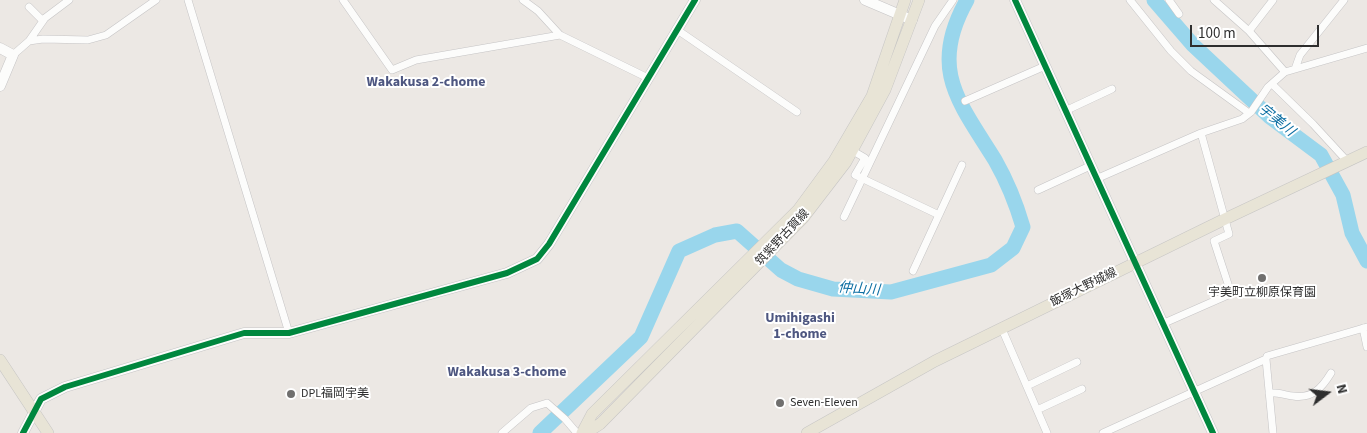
<!DOCTYPE html>
<meta charset="utf-8">
<style>
body{margin:0}
#map{position:relative;width:1367px;height:433px;overflow:hidden;background:#ece8e4;font-family:"Source Sans 3",sans-serif}
canvas{display:block}
.north{position:absolute;left:1302px;top:368px;width:50px;height:50px;-webkit-text-stroke:4px #fff;paint-order:stroke;rotate:75deg;font-size:14px;font-weight:700;line-height:20px;text-align:center;color:#2e2e2e}
.north::after{content:'';display:block;margin:auto;width:18px;height:22px;background:#2e2e2e;clip-path:polygon(50% 0,100% 100%,50% 72%,0 100%)}
.scale{position:absolute;left:1190px;top:25px;width:129px;height:22px;box-sizing:border-box;border:2px solid #2e2e2e;border-top:0;padding-left:6px;font-size:15px;line-height:18px;white-space:nowrap;color:#2e2e2e;-webkit-text-stroke:4px #fff;paint-order:stroke}
</style>
<div id="map">
<canvas width="1367" height="433"></canvas>
<div class="north">N</div>
<div class="scale">100 m</div>
</div>
<script>
const ctx = document.querySelector('canvas').getContext('2d');
ctx.lineJoin = 'round';
function strokePath(path, color, width, dash) { ctx.strokeStyle = color; ctx.lineWidth = width; ctx.lineCap = dash ? 'butt' : 'round'; ctx.setLineDash(dash || []); ctx.stroke(path); }
function drawText(font, color, halo, rows, align = 'center') {
  ctx.font = font + ' "Source Sans 3","Noto Sans JP",sans-serif'; ctx.lineWidth = 4; ctx.setLineDash([]); ctx.textBaseline = 'middle'; ctx.strokeStyle = halo; ctx.fillStyle = color; for (const [text, x, y, turn = 0] of rows) {
    ctx.save(); ctx.translate(x, y); ctx.rotate((+turn || 0) * Math.PI / 180); ctx.textAlign = isNaN(turn) ? turn : align; if (halo) ctx.strokeText(text, 0, 0); ctx.fillText(text, 0, 0); ctx.restore();
  }
}
const river = new Path2D(`
 M1154,0l39,45 77,72 51,38 22,40 9,38 15,28
 M540,433l101,-96 38,-86 36,-16 22,-4 44,39 17,9 35,10 58,3 100,-27 22,-17 10,-21c-7,-24 -16,-46 -28,-67 -36,-58 -67,-91 -28,-160`);
const street = new Path2D(`
 M188,0l101,333
 M343,0l49,70 24,-10 144,-25
 M523,0l15,11 22,24 88,43
 M1130,0l41,51 20,20 58,42
 M1169,0l10,14
 M1214,0l35,31
 M1273,0l-24,31 36,41
 M29,7l14,14
 M676,29l121,83
 M29,41l16,-23 24,-18
 M13,55l16,-14 14,-2 45,1 18,-5 50,-35
 M1295,69l5,-14 44,-55
 M1272,84l41,40 34,37
 M965,101l80,-35
 M1065,111l47,-22
 M853,151l12,7 -10,17 84,40
 M1096,179l105,-46 41,-14 9,-7 17,-25 17,-15 82,-24
 M1038,190l52,-24
 M844,217l91,-191 18,-26
 M913,271l49,-106
 M1162,324l66,-29 2,-5 -16,-49 15,-7 -28,-101
 M1363,328l4,19
 M1002,329l45,104
 M1266,359l7,74
 M1027,386l50,-24
 M1269,393c8,-1 16,2 24,3 19,3 29,-8 38,-23
 M1037,410l45,-21
 M502,433l29,-25 16,-5 18,16 12,14
 M1103,433l163,-74 1,-3 100,-29`);
const secondary = new Path2D(`
 M865,0l47,20
 M1015,0l198,433
 M0,48l13,7 -13,31
 M23,433l18,-34 24,-12 179,-54h45l218,-60 30,-14 12,-15 146,-244`);
const primary = new Path2D(`
 M0,360l48,73
 M582,433l10,-19 206,-204 36,-49 38,-65 33,-96
 M586,433l14,-9 203,-206 43,-56 39,-72 34,-90
 M807,433l128,-72 290,-142 142,-67`);
const cycleway = new Path2D(`
 M1015,0l198,433
 M23,433l18,-34 24,-12 179,-54h45l218,-60 30,-14 12,-15 146,-244`);
const markers = [
 [1262,278,5,"#706f6e"],
 [291,394,5,"#706f6e"],
 [780,403,5,"#706f6e"]
];
const streetNames = [
 ["筑紫野古賀線",783,238,-47],
 ["飯塚大野城線",1084,288,-26]
];
const poiNames = [
 ["宇美町立柳原保育園",1262,293,"center"],
 ["DPL福岡宇美",301,394],
 ["Seven-Eleven",790,403]
];
const neighbourhoodNames = [
 ["Wakakusa 2-chome",426,83],
 ["Umihigashi",800,319],
 ["1-chome",800,335],
 ["Wakakusa 3-chome",507,373]
];
const waterNames = [
 ["宇美川",1276,121,39],
 ["仲山川",859,290,4]
];
strokePath(river, '#99d6ec', 15);
strokePath(street, '#c5c4c5', 8);
strokePath(secondary, '#c5c4c5', 11);
strokePath(primary, '#c6c5c4', 12);
strokePath(street, '#fcfcfb', 7);
strokePath(secondary, '#fcfcfb', 10);
strokePath(primary, '#e8e4d6', 11);
strokePath(cycleway, '#00873e', 6);
for (const [x, y, r, color] of markers) { const dot = new Path2D(); dot.arc(x, y, r, 0, 2 * Math.PI); ctx.fillStyle = color; ctx.fill(dot); strokePath(dot, '#fff', 2); }
drawText('12px', '#2e2e2e', '#fff', streetNames);
drawText('12px', '#2e2e2e', '#fff', poiNames, 'left');
drawText('bold 14px', '#4d5680', '#fff', neighbourhoodNames);
drawText('italic 14px', '#0d6fa3', '#fff', waterNames);
</script>
